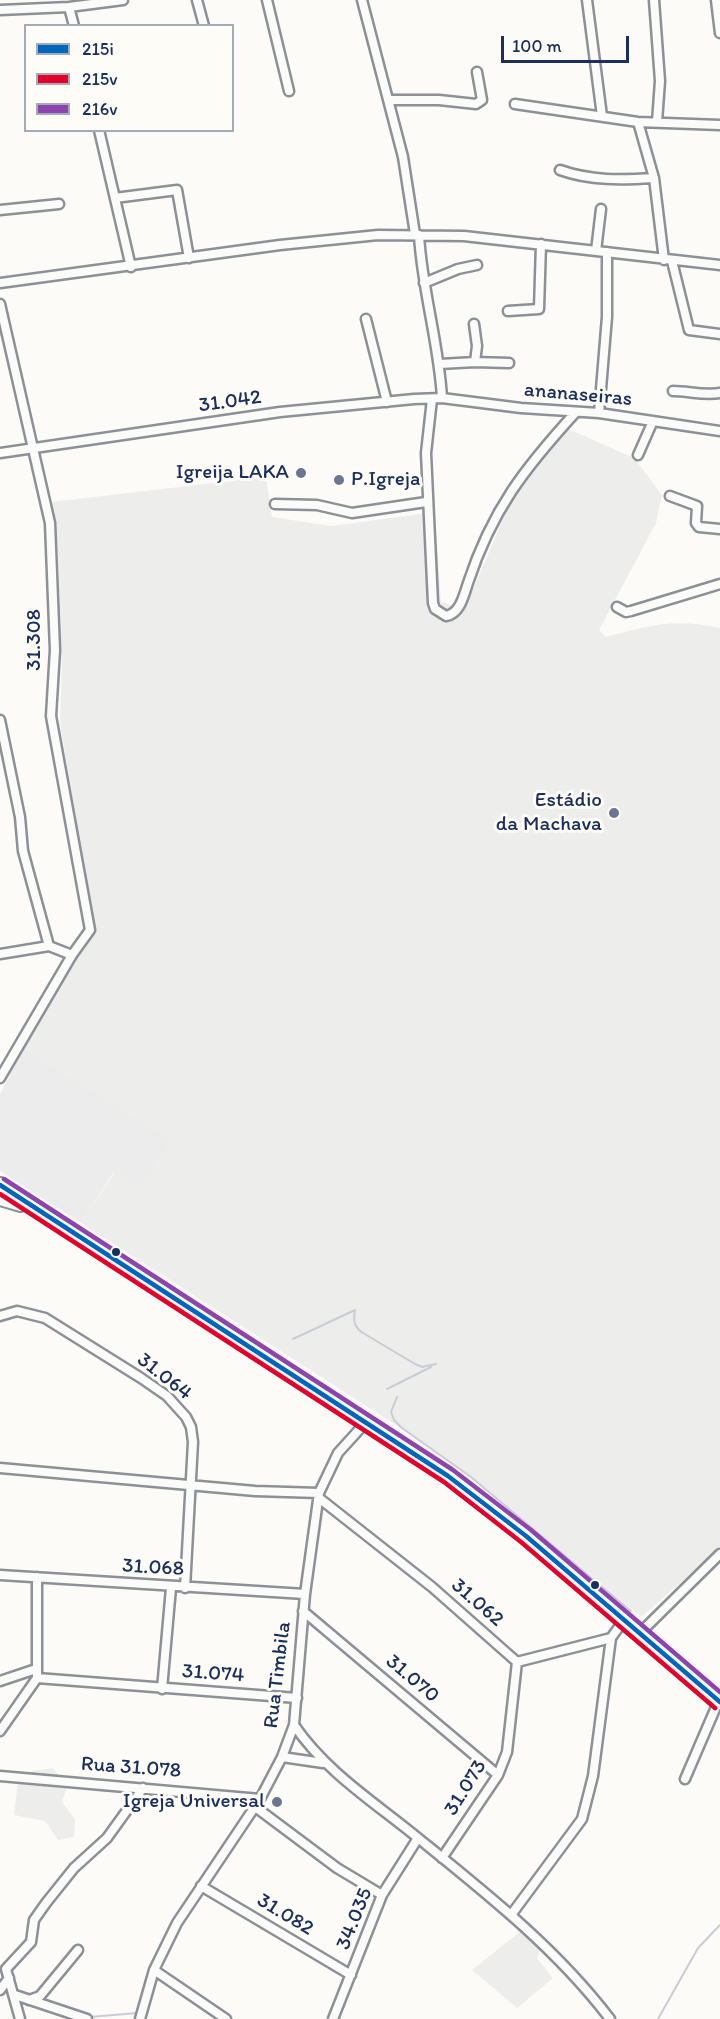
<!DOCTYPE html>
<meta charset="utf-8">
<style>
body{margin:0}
#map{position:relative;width:720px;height:2019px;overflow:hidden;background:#fcfbf8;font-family:Itim,sans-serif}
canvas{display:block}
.legend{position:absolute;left:24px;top:24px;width:210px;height:108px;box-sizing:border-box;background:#fdfcf7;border:2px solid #a3aaba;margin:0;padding:8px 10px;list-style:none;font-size:18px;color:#1b2f5e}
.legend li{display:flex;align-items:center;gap:12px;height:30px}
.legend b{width:30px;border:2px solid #a3aaba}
.scale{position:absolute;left:501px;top:36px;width:128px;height:27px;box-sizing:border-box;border:3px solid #1b2f5e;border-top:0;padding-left:8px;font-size:18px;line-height:21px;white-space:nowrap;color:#1b2f5e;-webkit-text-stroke:4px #fdfcf7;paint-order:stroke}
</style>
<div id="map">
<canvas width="720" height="2019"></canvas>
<ul class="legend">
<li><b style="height:8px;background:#0065bd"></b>215i</li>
<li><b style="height:8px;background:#e4002b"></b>215v</li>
<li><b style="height:8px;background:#8e44ad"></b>216v</li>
</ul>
<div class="scale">100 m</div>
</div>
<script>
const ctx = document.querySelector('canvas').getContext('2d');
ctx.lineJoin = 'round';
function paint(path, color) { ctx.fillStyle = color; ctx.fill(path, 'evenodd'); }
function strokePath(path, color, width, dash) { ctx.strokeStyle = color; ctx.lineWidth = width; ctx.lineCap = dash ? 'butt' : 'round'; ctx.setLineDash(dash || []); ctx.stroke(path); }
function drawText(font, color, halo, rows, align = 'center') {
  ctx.font = font + ' Itim,sans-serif'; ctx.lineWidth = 6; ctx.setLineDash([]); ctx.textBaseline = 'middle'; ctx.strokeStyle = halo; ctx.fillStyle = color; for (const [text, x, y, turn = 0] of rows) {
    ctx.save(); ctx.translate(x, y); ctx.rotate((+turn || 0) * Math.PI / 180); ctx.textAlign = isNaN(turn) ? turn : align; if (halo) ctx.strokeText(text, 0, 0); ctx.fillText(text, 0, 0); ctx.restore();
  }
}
const built = new Path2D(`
 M24,1048l147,92 -31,50 -27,-17 -32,50 -81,-52v-77z`);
const green = new Path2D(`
 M566,428l68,30 28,37 -6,28 -57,107 7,7c43,-12 70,-19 114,-9v921l-79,68 -168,-139 -60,-42 -332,-213 33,-50 26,17 30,-50 -146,-92 68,-135 -32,-190 2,-61 -4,-109 -8,-51 216,-25 6,40 59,9 104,-14 6,90 24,6 44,-103z
 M53,1768l14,18 -5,16 13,17 -1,18 -16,3 -13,-19 -31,-6 5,-42z
 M522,1930l19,18 -4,10 16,20 -36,30 -45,-38z`);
const stream = new Path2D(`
 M355,1310c-2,11 -1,17 8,23l52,31 7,3 14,-3
 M293,1339l62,-29
 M387,1389l44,-22
 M397,1397l-6,15 3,8 8,8 69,49 160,134
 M89,2017l49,-4
 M658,2019l40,-71 22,-23`);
const minor = new Path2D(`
 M197,0l7,26
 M267,0l22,91
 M362,0l41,157 12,77
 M587,0l15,116
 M654,0l6,81 -3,41
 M716,0l4,33
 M69,7l5,19
 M0,10l69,-3 54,-7
 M389,100h50l37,4 6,-4 -5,-28
 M515,104l123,18 82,3
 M638,122l16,56 10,82
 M99,130l32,137
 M560,170c31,11 61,10 94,8
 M115,198l62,-8 12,68
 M0,210l59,-6
 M419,235c3,55 20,108 23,163
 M596,251l5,-42
 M672,261l17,69 31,4
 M0,283l280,-38 98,-10 86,1 256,29
 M424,283l34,-14 19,-4
 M0,304l50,219 5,127 -4,66 39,214 -18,25 -72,123
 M508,311l31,-2 2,-65
 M366,319l21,83
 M475,362l34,1
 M440,364l35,-2 2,-16 -3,-22
 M673,391c16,0 31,5 47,2
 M432,399l-6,54 7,150 2,6 11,7c14,-2 18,-21 22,-33 24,-73 56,-114 107,-170
 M599,413l8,-96v-65
 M0,453l280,-41 134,-13 28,-1 79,10 78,5 121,18
 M638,455l15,-34
 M670,496l27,10 -1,17 3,4 21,2
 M275,504l42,1 35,8 74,-11
 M617,607l9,5 5,-1 89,-27
 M0,720l20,97 3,34 26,95
 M0,954l49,-8 23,9
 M0,1316l17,-5 28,7 96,60 26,18 19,21 5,10 2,15 -8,146
 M0,1468l255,23 64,2
 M319,1498l113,89 85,75 94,-24 13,-18
 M0,1575l305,19
 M303,1611l195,164
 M641,1632l79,-78
 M37,1678l260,20
 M0,1681l36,-12
 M162,1689l9,-101
 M294,1725c32,47 80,77 124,113 68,55 139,111 192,181
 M0,1731l37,-53v-101
 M282,1757l41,6
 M0,1776l260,23
 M685,1779l34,-79
 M254,1806l83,62 45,27
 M442,1858l56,-83 9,-23 10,-90
 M201,1886l150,89
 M511,1915l71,-96 11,-43 18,-138
 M154,1970l72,49
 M0,1990l9,-12
 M15,1995l72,24
 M29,2000l11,-4 38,-46
 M20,2019l-14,-50 25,-27 3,-22 12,-17 28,-35 33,-30 36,-50
 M140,2019l14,-49 23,-47 83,-124 22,-42 12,-32 11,-131 14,-101 19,-40 29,-32
 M333,2019l49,-124 36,-57`);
const primary = new Path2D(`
 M0,1185l448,291 78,60 194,166
 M0,1198l21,6`);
const bus1 = new Path2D(`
 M0,1185l448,291 78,60 194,166`);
const bus2 = new Path2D(`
 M0,1194l444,288 77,60 194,166`);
const bus3 = new Path2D(`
 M4,1179l449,291 78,60 189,162`);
const markers = [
 [301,473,6,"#6a7694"],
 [339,480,6,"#6a7694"],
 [614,813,6,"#6a7694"],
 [116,1252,5,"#1b2f5e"],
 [595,1585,5,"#1b2f5e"],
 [277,1802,6,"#6a7694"]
];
const streetNames = [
 ["ananaseiras",578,395,5],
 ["31.042",230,402,-8],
 ["31.308",35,640,-90],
 ["31.064",164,1377,38],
 ["31.068",153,1568,3],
 ["31.062",477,1603,41],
 ["31.074",213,1674,4],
 ["Rua Timbila",278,1675,-83],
 ["31.070",412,1679,40],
 ["Rua 31.078",131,1768,4],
 ["31.073",466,1788,-58],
 ["31.082",285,1915,31],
 ["34.035",355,1919,-68]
];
const poiNames = [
 ["Igreija LAKA",289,473],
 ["P.Igreja",351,480,"left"],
 ["Estádio",602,801],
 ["da Machava",602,825],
 ["Igreja Universal",265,1802]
];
paint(built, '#ebeceb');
paint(green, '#ededec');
strokePath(stream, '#c9ccd4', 2);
strokePath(minor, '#8c9097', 13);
strokePath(primary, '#8c9097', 18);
strokePath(minor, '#fbfbf9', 8);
strokePath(primary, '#fbfbf9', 14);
strokePath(bus1, '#0065bd', 4.5);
strokePath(bus2, '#e4002b', 4.5);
strokePath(bus3, '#8e44ad', 4.5);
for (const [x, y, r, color] of markers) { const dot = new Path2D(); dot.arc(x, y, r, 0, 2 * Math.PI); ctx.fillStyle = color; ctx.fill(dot); strokePath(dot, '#fdfcf7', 2); }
drawText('21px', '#1b2f5e', '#fdfcf7', streetNames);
drawText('21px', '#1b2f5e', '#fdfcf7', poiNames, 'right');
</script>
